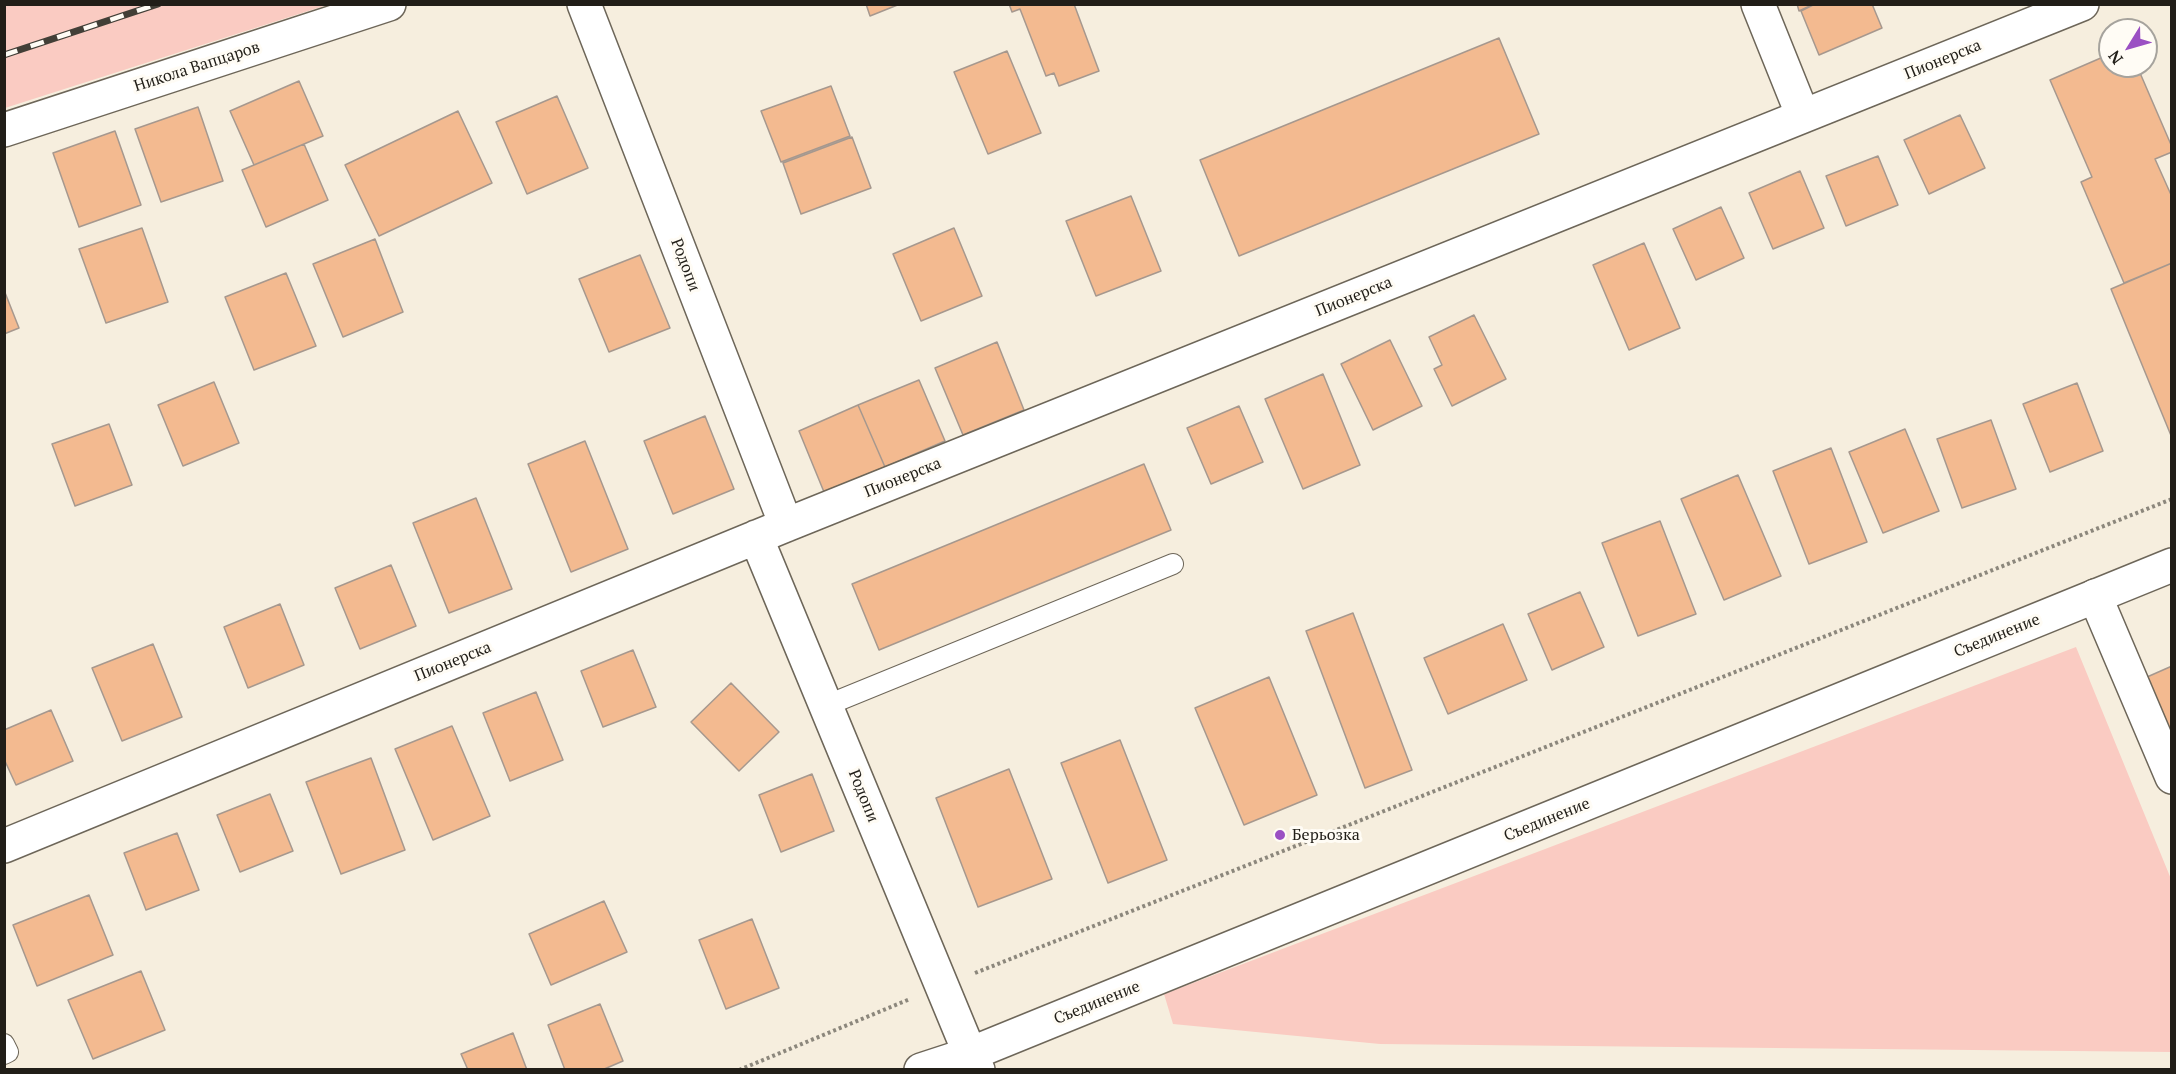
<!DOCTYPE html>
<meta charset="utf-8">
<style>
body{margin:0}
#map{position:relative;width:2176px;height:1074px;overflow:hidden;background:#f6eede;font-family:"PT Serif",serif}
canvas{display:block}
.frame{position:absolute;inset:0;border:6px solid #211e18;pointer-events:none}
.north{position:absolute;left:2098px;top:18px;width:60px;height:60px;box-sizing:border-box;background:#fffcf5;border:2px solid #a6a39d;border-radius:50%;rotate:233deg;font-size:16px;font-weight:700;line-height:24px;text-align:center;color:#211e18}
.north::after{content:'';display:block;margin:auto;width:21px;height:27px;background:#9b50c3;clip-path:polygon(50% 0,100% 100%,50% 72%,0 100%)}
</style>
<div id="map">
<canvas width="2176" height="1074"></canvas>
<div class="frame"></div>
<div class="north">N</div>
</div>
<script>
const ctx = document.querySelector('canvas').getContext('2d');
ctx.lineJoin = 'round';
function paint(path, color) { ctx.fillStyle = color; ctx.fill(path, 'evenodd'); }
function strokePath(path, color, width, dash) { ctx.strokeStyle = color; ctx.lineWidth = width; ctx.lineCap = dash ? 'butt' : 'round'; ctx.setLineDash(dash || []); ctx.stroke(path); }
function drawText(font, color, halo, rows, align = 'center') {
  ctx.font = font + ' "PT Serif",serif'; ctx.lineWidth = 6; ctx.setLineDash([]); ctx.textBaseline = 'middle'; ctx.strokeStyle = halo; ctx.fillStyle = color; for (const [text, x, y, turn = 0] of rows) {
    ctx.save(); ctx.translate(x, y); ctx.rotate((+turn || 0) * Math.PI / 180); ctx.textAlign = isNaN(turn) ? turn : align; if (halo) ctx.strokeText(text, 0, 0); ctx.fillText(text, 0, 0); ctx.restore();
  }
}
const green = new Path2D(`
 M5,4h322v1l-322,103z
 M2076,647l95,232v173l-791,-8 -207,-20 -9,-30z`);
const building = new Path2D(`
 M866,4h34l-30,12z
 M1009,4h65l25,67 -40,15 -5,-13 -8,3 -26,-67 -8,3z
 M1797,4h17l-15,7z
 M1815,4h57l10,24 -63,27 -18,-44z
 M1499,38l40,96 -300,122 -39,-96z
 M1007,51l34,82 -53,21 -34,-82z
 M2110,54v12h27l35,81v5l-17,7 17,38v66l-48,20 -43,-101 11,-5 -42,-97z
 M299,81l24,55 -69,29 -24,-54z
 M831,86l19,50 -69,26 -20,-51z
 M557,96l31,72 -61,26 -31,-72z
 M198,107l25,74 -62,21 -26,-73z
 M458,111l34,72 -113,53 -34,-71z
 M1960,115l25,53 -56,26 -25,-54z
 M115,131l26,74 -62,22 -26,-74z
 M852,137l19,51 -70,26 -18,-51z
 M304,144l24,56 -62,27 -24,-57z
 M1878,156l20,49 -52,21 -20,-50z
 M1800,171l24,57 -51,21 -24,-56z
 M1131,196l30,75 -65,25 -30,-75z
 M1721,207l23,51 -48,22 -23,-51z
 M142,228l26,74 -62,21 -27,-74z
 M954,228l28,68 -61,25 -28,-67z
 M375,239l28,73 -60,25 -30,-73z
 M1644,243l36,85 -51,22 -36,-85z
 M640,255l30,73 -61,24 -30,-73z
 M2172,263v175l-61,-149z
 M286,273l30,73 -62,24 -29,-73z
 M4,290l15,38 -15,6z
 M1474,315l32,64 -54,27 -18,-37 8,-4 -13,-28z
 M1390,340l32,66 -49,24 -32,-66z
 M997,342l27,68 -61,25 -28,-67z
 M1323,374l37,91 -57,24 -38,-90z
 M919,380l26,61 -60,26 -27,-62z
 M214,382l25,61 -56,23 -25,-61z
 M2077,383l26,68 -53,21 -27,-68z
 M858,405l27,62 -61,25 -25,-61z
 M1239,406l24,56 -52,22 -24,-56z
 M705,416l29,73 -61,25 -29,-73z
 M1991,420l25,69 -54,19 -25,-69z
 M109,424l23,61 -57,21 -23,-62z
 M1905,429l34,82 -56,22 -34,-81z
 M585,441l43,108 -57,23 -43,-108z
 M1831,448l36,94 -58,22 -36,-93z
 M1144,464l27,66 -292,120 -27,-66z
 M1738,475l43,101 -57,24 -43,-101z
 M476,498l36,91 -63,24 -36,-90z
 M1660,521l36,93 -58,22 -36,-93z
 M391,565l25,61 -56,23 -25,-61z
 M1580,592l24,55 -52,23 -24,-56z
 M280,604l24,61 -56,23 -24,-61z
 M1353,613l59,157 -47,18 -59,-157z
 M1503,624l24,56 -79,34 -24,-56z
 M153,644l29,73 -60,24 -30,-73z
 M633,650l23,57 -53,20 -22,-56z
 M2172,666v68l-34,-53z
 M1269,677l48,118 -73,30 -49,-117z
 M731,683l48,49 -40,39 -48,-49z
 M536,692l27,68 -53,21 -27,-68z
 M51,710l22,51 -57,24 -12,-26v-29z
 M452,726l38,90 -57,24 -38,-91z
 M1120,740l47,120 -59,23 -47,-120z
 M371,758l34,92 -64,24 -35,-92z
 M1009,769l43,110 -74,28 -42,-109z
 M812,774l22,57 -53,21 -22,-57z
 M270,794l23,57 -53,21 -23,-57z
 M177,833l22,57 -53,20 -22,-57z
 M89,895l24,60 -76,31 -24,-61z
 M604,901l23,51 -76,33 -22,-51z
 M752,919l27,69 -53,21 -27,-69z
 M141,971l24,59 -72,29 -25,-59z
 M600,1004l23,57 -21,9h-37l-17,-45z
 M513,1033l14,37h-59l-7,-16z`);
const path = new Path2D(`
 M975,973l1197,-474
 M739,1070l171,-71`);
const service = new Path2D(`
 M825,706l348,-142
 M4,1044l4,8 -4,2`);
const minor = new Path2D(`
 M584,4l202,521
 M1758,4l45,112
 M4,130l385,-126
 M756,537l214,517 8,16
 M2095,596l77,181
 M4,846l782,-321 1296,-521`);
const tertiary = new Path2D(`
 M921,1070l49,-16 1202,-489`);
const rail = new Path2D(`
 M4,55l154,-51`);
const markers = [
 [1280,835,6,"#9b50c3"]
];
const streetNames = [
 ["Пионерска",1943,60,-22],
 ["Никола Вапцаров",197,67,-18],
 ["Родопи",685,265,69],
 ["Пионерска",1354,297,-22],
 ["Пионерска",903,478,-22],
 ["Съединение",1997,636,-22],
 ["Пионерска",453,662,-22],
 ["Родопи",863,796,68],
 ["Съединение",1547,820,-22],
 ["Съединение",1097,1003,-22]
];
const poiNames = [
 ["Берьозка",1292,835]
];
paint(green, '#facbc2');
paint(building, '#f3ba90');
strokePath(building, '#a6988e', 1.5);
strokePath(service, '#6d6659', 22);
strokePath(minor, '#6d6659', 36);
strokePath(tertiary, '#6d6659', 36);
strokePath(path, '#8c877c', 4, [3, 3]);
strokePath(service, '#fff', 20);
strokePath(minor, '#fff', 33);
strokePath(tertiary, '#fff', 33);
strokePath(rail, '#423f37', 7);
strokePath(rail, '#fffcf5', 4.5, [14]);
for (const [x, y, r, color] of markers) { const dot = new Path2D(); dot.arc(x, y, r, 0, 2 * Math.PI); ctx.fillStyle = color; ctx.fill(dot); strokePath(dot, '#fffcf5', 2); }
drawText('16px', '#211e18', '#fffcf5', streetNames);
drawText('16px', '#211e18', '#fffcf5', poiNames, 'left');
</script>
